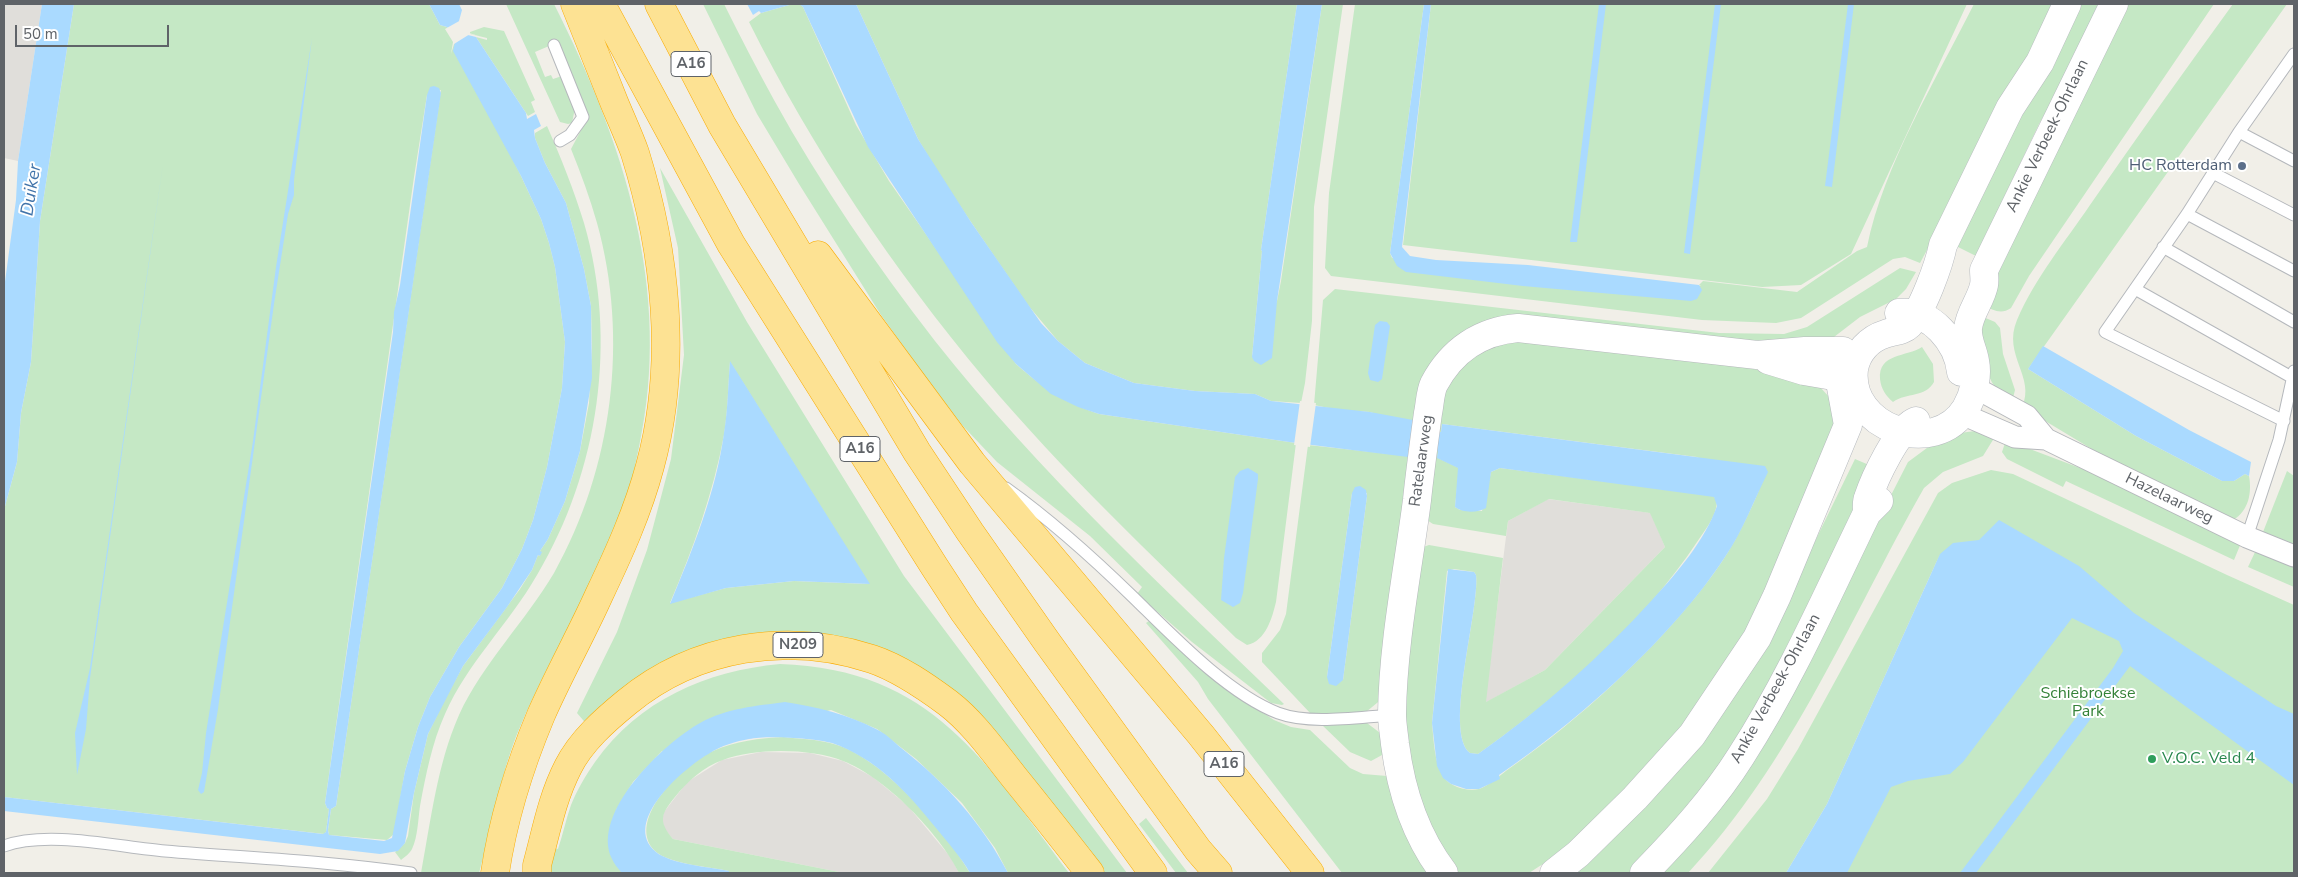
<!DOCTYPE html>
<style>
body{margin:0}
#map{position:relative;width:2298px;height:877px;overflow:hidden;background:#f1efe8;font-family:"Nunito Sans",sans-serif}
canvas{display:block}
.frame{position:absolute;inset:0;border:5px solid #5f6368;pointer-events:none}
.scale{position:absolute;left:15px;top:25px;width:154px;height:22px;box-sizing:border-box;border:2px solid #5f6368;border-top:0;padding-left:6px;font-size:15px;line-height:18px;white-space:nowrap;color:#5f6368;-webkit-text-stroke:4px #fff;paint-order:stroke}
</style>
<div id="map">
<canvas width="2298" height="877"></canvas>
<div class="frame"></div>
<div class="scale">50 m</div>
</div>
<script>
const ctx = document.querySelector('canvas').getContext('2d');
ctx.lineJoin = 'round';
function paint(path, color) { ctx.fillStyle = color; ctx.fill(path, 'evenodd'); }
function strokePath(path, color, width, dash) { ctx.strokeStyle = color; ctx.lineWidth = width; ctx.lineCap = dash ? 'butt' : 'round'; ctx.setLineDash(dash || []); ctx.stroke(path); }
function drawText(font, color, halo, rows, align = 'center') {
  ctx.font = font + ' "Nunito Sans",sans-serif'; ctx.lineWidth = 4; ctx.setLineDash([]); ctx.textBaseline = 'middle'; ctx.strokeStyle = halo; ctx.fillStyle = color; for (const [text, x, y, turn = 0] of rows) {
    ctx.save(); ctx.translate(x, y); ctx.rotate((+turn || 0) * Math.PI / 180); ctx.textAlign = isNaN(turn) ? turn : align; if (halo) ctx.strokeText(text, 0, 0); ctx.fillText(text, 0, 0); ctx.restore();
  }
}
const industrial = new Path2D(`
 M4,4h38l-24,157 -14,-3z
 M1548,499l103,14 14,34 -120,123 -60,33 23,-182z
 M761,752l49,1 33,8 30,16 35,29 44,53 7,14h-115l-171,-34 -8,-9 -3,-10 2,-8 23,-30 35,-22z`);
const green = new Path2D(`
 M74,4h355l11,21 7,2 9,15 65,134 20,43 8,24 6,24 10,75 -3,46 -15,79 -14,53 -11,29 -20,39 -43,59 -29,50 -12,30 -13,44 -11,63 -7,6 -58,-5 -1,-5 3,-21 5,-3 105,-716 -14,5 -13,82 -89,626 2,5 2,1 -3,23 -2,2 -320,-37v-287l13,-48 4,-49 10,-51 9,-141z
 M506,4h48c70,139 119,287 85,443 -5,24 -10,49 -19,72 -28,71 -70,137 -100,208 -20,47 -27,97 -41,146h-58c10,-53 16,-108 38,-158 24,-52 66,-93 95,-142 59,-105 75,-235 43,-350 -7,-25 -16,-49 -26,-74l17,-32 -31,-78 -9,4 1,3 -14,6 10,25 6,-2 2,4 9,-3 13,32 -3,15 -4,1 -8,-2z
 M703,4h21c16,32 33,65 50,96 47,85 102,165 161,241 104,132 229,247 349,363l-2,1 -11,-2 -79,-61 -55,-48 5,-7 -52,-51 -93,-74 -35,-37 -38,-50 -43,-60 -82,-131 -42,-70z
 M793,4h7l3,3 53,118 33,56 127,183c27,24 49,38 83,50l197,29 -20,159c-4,16 -10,39 -29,43l-11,-7c-85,-84 -174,-167 -251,-259 -92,-110 -172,-229 -236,-357l12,-9z
 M856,4h441l-36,246 1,1 -10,106 25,-56 4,-20 41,-277h21l-29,203 -2,114 -7,62 -4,20 -30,-2 -16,-7 -60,-3 -61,-8 -49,-20 -27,-22 -31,-37 -84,-123 -25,-42z
 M1355,4h69l-34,249 2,5 309,28 -2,-1 4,-4 94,11 60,-41 10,-4c17,-83 69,-167 107,-243h85l-139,259 -15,-6 -12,2 -92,59 -25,5 -74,-3 -371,-44 -6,-8 4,-75z
 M1431,4h536l-116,250 -50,31 -39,2 -359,-42z
 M2077,4h30l-68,120 -63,132 -20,-10z
 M2123,4h91l-185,272 -18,32c-10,7 -18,2 -28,-3z
 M2233,4h54l-259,365 108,67 86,45h12l11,-7 4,2c3,16 0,35 -16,44l-118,-57 -93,-56c14,-30 -20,-52 -5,-87 18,-42 48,-78 73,-115 47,-68 95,-135 143,-201z
 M484,27l20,4 31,69 -4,2 4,10 -7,4 -52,-79 11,3v-2l-17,-4v-2z
 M547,126c14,32 27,64 37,97 34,117 15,248 -47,352 -28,49 -69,87 -92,139 -13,29 -19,60 -25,92 -2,13 -2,30 -8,43 -2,4 -7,8 -11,11l-6,-8 10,-9 3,-7 6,-43 14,-59 18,-37 17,-31 57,-77 12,-19 6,-15 2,1v-5l8,-12 17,-38 15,-50 9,-48 3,-55 -1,-42 -7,-37 -18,-66 -21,-40 -10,-25v-5z
 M660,168l87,154 157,254 223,297h-26l-158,-185 -181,-50 -173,89 -12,-14 40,-81 30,-82 24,-91 13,-104 -6,-107zM730,362l139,222 -75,-3 -68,7 -56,15c23,-54 43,-109 54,-168 4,-24 4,-49 6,-73z
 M1900,268l16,4 -10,17 -10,10 -36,18 -26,20 -96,6 -249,-18 -72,104 -47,-17 -31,-2 -25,-5 9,-105 12,-11 384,44 65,1 23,-7z
 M1981,316l14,6 5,6 3,26 12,36 -3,12c-5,-4 -10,-8 -15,-13 -15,-16 -16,-52 -16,-73z
 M1511,339l199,21 63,13 47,14 10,11 6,24 -71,174 -47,82 -61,82 -88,87 -40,26h-73l-28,-43 -27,-104 19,-178 9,-3 74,13 -17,144 59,-32 120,-123 -15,-34 -101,-14 -41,22 -2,15 -73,-12 -9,-6 9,-67h5v7l21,10 -4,39 5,3 22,1 9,-39 9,-4 210,27 4,1 3,6c-1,15 -12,28 -20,40 -55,83 -138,155 -219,212l-8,-1c-27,-21 10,-144 6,-178l-2,-3 -20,-3 -7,2 -15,152c2,18 2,53 21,62 7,4 18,6 26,4 10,-3 22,-15 31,-21 69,-48 144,-117 195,-183 23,-29 40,-61 54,-95l-62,-33 -255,-33 -1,8 -5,-1 8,-43 23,-30z
 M1922,347l11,17 1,18c-9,16 -27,10 -41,20 -7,-6 -12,-13 -13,-23 -2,-26 27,-22 42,-32z
 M1975,431l21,4 -13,21 -40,16 -19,16c-74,130 -132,275 -236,385h-25l43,-47 139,-241 63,-123 23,-17 29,-12z
 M2006,440l90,34 145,69 -7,17 -168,-79 -3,6 -56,-28 -5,-7z
 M1308,445l100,11 -25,242 -17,14 -55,2 -49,-52v-9l18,-23 6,-16zM1352,493h15v3l-24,184 -16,-3z
 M1855,459l21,9 -74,157 -74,133 -96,115h-63l232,-303z
 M1991,470l22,4 214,101 67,30v268h-486l132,-319 -113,250 -41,69h-78l59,-74 31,-50 140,-256 14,-10z
 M2287,471l7,5v73l-31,-17z
 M2256,550l38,16v21l-46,-20z
 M1149,621l102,84 23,15 17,7 19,3 40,38 13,6 24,2 12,44 14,28 15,25h-86l-134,-174 -10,-17 -52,-59z
 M780,664c153,5 206,99 289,209h-61l-13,-25 -33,-45 -46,-44 -39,-30 -46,-19 -169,41 -29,31 -17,28 5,62 2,1h-74l5,-25 4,1c5,-15 8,-30 13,-44 6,-15 15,-30 24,-43 44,-62 111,-91 185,-98z
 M1367,723l17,13 1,11 -3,8 -11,6 -21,-9 -28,-27z
 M784,737c15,2 31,2 46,6 49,10 116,88 140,130h-11c-19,-39 -74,-96 -116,-112 -33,-13 -88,-13 -120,-1 -19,6 -36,22 -48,37 -14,17 -17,24 -2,42l171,34h-115v-2c-18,-4 -61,-7 -74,-20 -31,-31 30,-88 58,-100 23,-10 46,-13 71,-14z
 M1146,818l42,55h-12l-37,-49z`);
const water = new Path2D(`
 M42,4h32l-34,217 -9,141 -10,51 -4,49 -13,48v-221l12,-89 2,-39z
 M429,4h30l3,6 -3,11 9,14 8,2 50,76 1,6 9,-5 5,12 -7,4 1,8 10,25 21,40 18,66 7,37 1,72 -12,73 -15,50 -17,38 -8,12 2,1 -2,4 -2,-1 -6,15 -25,37 -44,59 -35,68 -14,59 -9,50 -7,8 -18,3 -376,-43v-14l319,37 3,-2 3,-23 -2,-1 -2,-5 68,-471 1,-20 6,-27 27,-190 3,-8 4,-1 5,2 2,5 -105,713 -5,3 -3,21 1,5 55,6 8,-3 13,-67 13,-44 12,-30 29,-50 43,-59 20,-39 11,-29 14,-53 15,-79 3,-46 -10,-75 -6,-24 -8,-24 -20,-43 -68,-125 2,-9 -8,-15 -7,-2z
 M747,4h46l-32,9 -2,-2 -6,4z
 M799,4h57l62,135 53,83 70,101 17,18 27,22 49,20 61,8 60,3 16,7 99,11 43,8v9l28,3 1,-8 323,42 3,6c-14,28 -25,59 -43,85 -52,80 -148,165 -226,218l1,4 -21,10h-13l-15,-5 -8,-6 -6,-12 -5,-43 16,-154 26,3 2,3c4,34 -33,157 -6,178l8,1c64,-45 122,-97 174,-154 25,-27 53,-60 65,-94l-3,-9 -214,-29 -9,4 -5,36c-8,5 -24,5 -31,-1l3,-39 -21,-10 1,-7 -30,6 -112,-14 -197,-29 -21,-7 -27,-13 -35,-30 -19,-22 -129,-195 -65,-140z
 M1297,4h25l-45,297 -5,57 -11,7 -7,-4 -2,-4 10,-106 -1,-1z
 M1424,4h7l-29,243 8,9 26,4 92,5 171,20 3,5 -5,9 -6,2 -168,-15 -117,-14 -9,-6 -7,-13z
 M1599,4h7l-29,238h-7z
 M1715,4h6l-31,250 -6,-1z
 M1848,4h6l-22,183 -7,-1z
 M312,38l-18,142v15l-6,19 -14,90 -56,405 -14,83 -3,2 -3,-4 4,-17 4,-40 47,-292 23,-174z
 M163,164l-73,514 -4,51 -9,46 -2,-42 15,-65z
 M1380,321l7,1 3,4 -8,53 -4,3 -8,-2 -2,-7 7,-48z
 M2043,346l146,84 62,32 -2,14 -4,-2 -11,7h-12l-86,-45 -108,-67z
 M730,361l140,223 -76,-3 -68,7 -56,16c23,-55 46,-112 54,-171 4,-24 4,-48 6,-72z
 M1248,468l10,6v5l-15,114 -3,10 -7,4 -12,-7 3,-42 11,-81 5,-6z
 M1360,486l6,4 1,6 -24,184 -7,6 -7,-2 -2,-7 25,-184 3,-6z
 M1999,520l80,46 55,47 142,93 18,8v71l-164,-119 -154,207h-16l153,-205 10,-17 -4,-10 -47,-23 -109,144 -13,12 -42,7 -17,6 -44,86h-61l41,-69 113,-250 13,-11 26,-3z
 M785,702c32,5 62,12 91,27 9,4 17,12 24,18 45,35 82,76 108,126h-38c-9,-16 -22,-30 -34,-45 -28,-35 -60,-70 -104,-85 -17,-5 -66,-8 -83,-4 -12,2 -29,7 -39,14 -25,14 -90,69 -54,99 14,12 54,15 73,19v2l-108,-1c-3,-4 -7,-8 -9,-13 -22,-46 52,-116 88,-136 27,-15 56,-17 85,-21z`);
const pier = new Path2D(`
 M463,9l-1,11 7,13 10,3 -9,-2 -16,10 -3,10 2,-12 -8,-13 16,-9z
 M1300,401l16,2 -6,44 -16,-2z`);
const service = new Path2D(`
 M554,45l29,72 -13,18 -10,6
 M2239,132l55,29
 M2213,173l81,42
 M2187,214l107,57
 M2163,247l131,75
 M2135,289l158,89
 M2284,421l-179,-89 82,-118 52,-82 55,-78
 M1006,488c46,33 87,70 127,109 40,39 94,96 145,116 32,12 80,4 114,2
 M2247,537l32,-97 15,-69
 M4,846c44,-16 114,1 161,5 83,7 164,10 246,22`);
const minor = new Path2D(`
 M1974,387l53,29 19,23
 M1962,414l53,23 31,2 201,98 47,19`);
const tertiary = new Path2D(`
 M1768,360l36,11 35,6
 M1444,873c-29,-38 -43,-82 -49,-129 -1,-10 -3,-20 -3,-30 1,-72 16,-144 25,-214 3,-29 7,-58 11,-87 2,-9 2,-21 6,-29 18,-34 47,-53 84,-56l239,27 48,-4h38`);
const secondary = new Path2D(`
 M2067,4l-27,58 -30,46 -67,137c-4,20 -20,64 -34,80 -6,6 -16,6 -24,9 -16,5 -28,18 -31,35 -7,59 81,90 112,39 8,-14 12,-32 9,-47 -2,-12 -8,-21 -7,-33 2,-16 13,-28 16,-43 1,-5 0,-10 0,-15l130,-266
 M1899,313c32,-4 59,30 62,59
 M1867,513c0,-5 -1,-11 1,-15 6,-18 30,-71 48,-77
 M1554,873l24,-19 57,-56 57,-63 65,-97 20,-42 71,-171 -8,-43
 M1644,873c35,-36 70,-74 97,-117 49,-76 86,-161 126,-243l12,-12`);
const motorway = new Path2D(`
 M601,4l130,240 203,322 30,46 189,261
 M659,4l63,121 195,327 53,80 77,110 151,208 20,23
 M818,255l154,208 229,272 109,138
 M495,873c8,-54 25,-108 46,-158 18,-41 40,-80 58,-120 20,-42 39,-84 51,-129 28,-102 16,-213 -15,-313 -6,-17 -14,-34 -21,-51 -13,-33 -26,-65 -39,-98
 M537,873v-8c9,-33 15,-67 31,-98 13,-26 37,-47 59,-65 68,-56 161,-71 245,-43 27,9 53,27 76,44 26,20 46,49 66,74 26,32 51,64 76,96`);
const markers = [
 [2242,166,5,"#5c6f8a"],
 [2152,759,5,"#2e9e5b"]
];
const shields = [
 [691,64,40],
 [860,449,40],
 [798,645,50],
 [1224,764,40]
];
const shieldNames = [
 ["A16",691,64],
 ["A16",860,449],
 ["N209",798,645],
 ["A16",1224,764]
];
const streetNames = [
 ["Ankie Verbeek-Ohrlaan",2048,136,-64],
 ["Ratelaarweg",1422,461,-82],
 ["Hazelaarweg",2169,499,26],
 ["Ankie Verbeek-Ohrlaan",1776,689,-61]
];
const serviceNames = [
 ["HC Rotterdam",2232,166]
];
const parkNames = [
 ["Schiebroekse",2088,694],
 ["Park",2088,712]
];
const leisureNames = [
 ["V.O.C. Veld 4",2162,759]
];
const waterNames = [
 ["Duiker",32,190,-81]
];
paint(industrial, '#e0deda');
paint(green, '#c5e8c5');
paint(water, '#aadaff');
paint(pier, '#f1efe8');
strokePath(service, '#b5b8bc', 13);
strokePath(minor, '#b5b8bc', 23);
strokePath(tertiary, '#b5b8bc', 29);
strokePath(secondary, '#b6babf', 29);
strokePath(motorway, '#f9ab00', 29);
strokePath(service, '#fff', 11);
strokePath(minor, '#fff', 21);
strokePath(tertiary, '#fff', 28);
strokePath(secondary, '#fff', 28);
strokePath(motorway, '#fde293', 28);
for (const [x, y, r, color] of markers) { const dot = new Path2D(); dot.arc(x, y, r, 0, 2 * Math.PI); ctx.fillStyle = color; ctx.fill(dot); strokePath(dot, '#fff', 2); }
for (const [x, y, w] of shields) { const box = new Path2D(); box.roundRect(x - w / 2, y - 12.5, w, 25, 4); ctx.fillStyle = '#fff'; ctx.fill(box); strokePath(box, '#5f6368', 1); }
drawText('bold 15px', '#5f6368', null, shieldNames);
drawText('16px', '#5f6368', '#fff', streetNames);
drawText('16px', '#4e5e75', '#fff', serviceNames, 'right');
drawText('16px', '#348238', '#fff', parkNames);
drawText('16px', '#27864d', '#fff', leisureNames, 'left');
drawText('italic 18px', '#4174aa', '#fff', waterNames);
</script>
